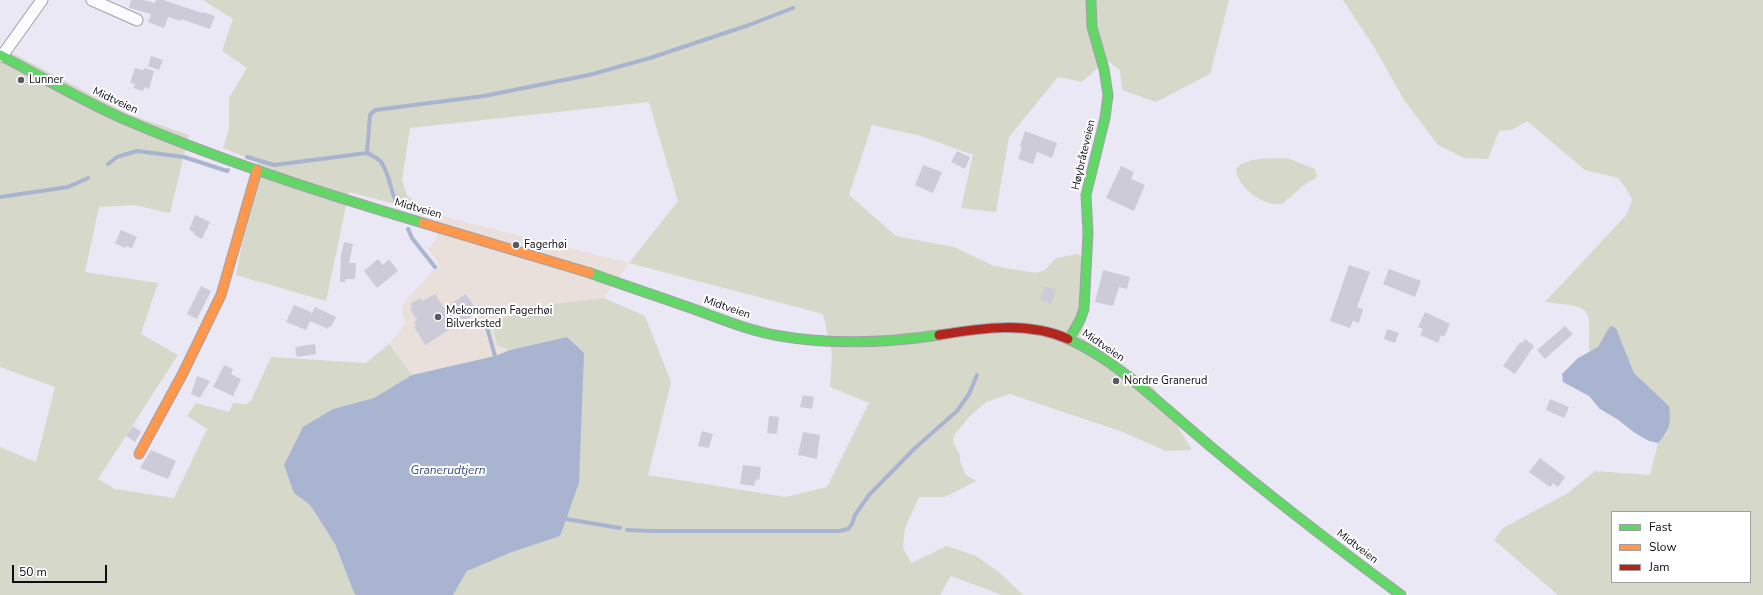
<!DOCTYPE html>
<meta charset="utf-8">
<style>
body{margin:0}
#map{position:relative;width:1763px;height:595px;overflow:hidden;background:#eae8f4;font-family:"Nunito Sans",sans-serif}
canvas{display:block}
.legend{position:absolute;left:1611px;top:511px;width:140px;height:72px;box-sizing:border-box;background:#fff;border:1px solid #9f9ea2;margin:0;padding:5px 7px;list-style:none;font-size:12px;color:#0e0c16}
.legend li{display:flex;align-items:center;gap:8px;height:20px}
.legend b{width:20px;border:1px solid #9f9ea2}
.scale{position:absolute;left:12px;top:565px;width:95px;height:18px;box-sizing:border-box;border:2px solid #0e0c16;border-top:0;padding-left:5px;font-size:12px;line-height:14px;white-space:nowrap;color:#0e0c16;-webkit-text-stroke:3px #fff;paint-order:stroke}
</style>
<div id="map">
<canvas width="1763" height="595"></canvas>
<ul class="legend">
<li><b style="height:5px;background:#63d668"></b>Fast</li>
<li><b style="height:5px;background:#ff974d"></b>Slow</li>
<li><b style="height:5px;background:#b3261e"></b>Jam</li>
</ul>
<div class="scale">50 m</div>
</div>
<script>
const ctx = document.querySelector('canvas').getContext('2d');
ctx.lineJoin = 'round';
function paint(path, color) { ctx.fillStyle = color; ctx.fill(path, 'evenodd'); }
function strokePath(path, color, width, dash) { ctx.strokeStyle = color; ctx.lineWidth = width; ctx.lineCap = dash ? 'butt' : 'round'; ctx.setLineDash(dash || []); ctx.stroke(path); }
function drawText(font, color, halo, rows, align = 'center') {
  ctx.font = font + ' "Nunito Sans",sans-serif'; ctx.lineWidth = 4; ctx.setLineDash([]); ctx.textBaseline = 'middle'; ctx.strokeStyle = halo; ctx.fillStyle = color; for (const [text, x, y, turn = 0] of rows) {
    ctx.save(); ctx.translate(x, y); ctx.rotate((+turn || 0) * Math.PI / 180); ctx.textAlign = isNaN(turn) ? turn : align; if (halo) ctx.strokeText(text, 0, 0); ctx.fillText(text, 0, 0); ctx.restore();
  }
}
const industrial = new Path2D(`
 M437,215l192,48 -25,35 -51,6 -60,22 4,19 13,5 -15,6 -83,19 -23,-31 16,-20 -3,-19 37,-41 -11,-15 9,-11z`);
const green = new Path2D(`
 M203,0h1026l-19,74 -54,28 -34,-12 -2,-20 -14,-10 -24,22 -24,-5 -49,60 -13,75 -35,-4 12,-53 -52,-19 -49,-11 -23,70 47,41 58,11 40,19 42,7 9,-3 11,-12 22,-4 12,10 -1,38 -8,35 34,22 39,29 38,62 -26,1 -46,-20 -110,-37 -24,8 -15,13 -17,20 -1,8 7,12v7l6,13 10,6 -31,16h-26l-14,31 -2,20 8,15 36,-17 29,10 25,18 22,21h-21l-51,-19 -11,19h-487l14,-24 45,-19 69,-161 2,-38 -16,-16 -57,13 -13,-5 -4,-19 10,-8 50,-14 51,-6 41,18 26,66 -23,93 138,22 41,-10 42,-84 -39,-16 2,-34 -9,-39 -194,-51 49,-62 -29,-99 -239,26 -8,52 5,16 30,19 -88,-23 -23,109 -90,-26 22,-113 -35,-14 6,-19v-31l18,-30 -25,-17 11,-32z
 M1343,0h420v595h-205l-64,-55 9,-12 65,-35 27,-22 55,4 8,-32 9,-10 2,-27 -35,-33 -18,-45 -6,-1 -12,20 -9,5c1,-48 4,-44 -44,-50l82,-88 5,-14 -6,-12 -8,-10 -33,-8 -58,-49 -15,9 -13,1 -11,28 -24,-1 -26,-13 -34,-45 -30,-53zM1612,512h138v70h-138z
 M0,48l18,8 110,58 61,21 -19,78 -36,-8 -35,2 -14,65 73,11 -17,51 37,21 -80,124 17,10 59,9 33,-69 -20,-13 9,-13 33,9 4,-9 13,1 5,-3 20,-44 95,6 23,-19 23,31 -38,23 -41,11 -39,84 16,12 25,39 19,49 2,2h-356v-148l36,15 19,-75 -55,-20z
 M1287,158l28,11 2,8 -13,8 -22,19c-4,0 -9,0 -13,-1 -15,-4 -32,-19 -33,-34 11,-13 36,-10 51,-11z`);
const water = new Path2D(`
 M1610,326l6,2 18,45 35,33c2,18 1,24 -11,37l-9,-2 -14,-8 -18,-14 -17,-10 -11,-13 -26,-14 -1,-8 16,-16 20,-11z
 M567,337l17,16 -5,130 -19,53 -48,16 -45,19 -14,24h-97l-2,-2 -19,-49 -25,-39 -16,-12 -10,-28 19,-38 30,-18 41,-11 38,-23 83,-19 15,-6z`);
const stream = new Path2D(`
 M367,153l3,-38 5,-5 109,-14 105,-21 61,-17 99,-33 44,-17
 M247,157l27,8 93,-12c4,2 11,5 14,9 9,12 9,29 16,42
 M108,164l9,-7 20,-6 47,6 43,14 1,-1
 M0,197l68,-10 20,-9
 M408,229l4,9 23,29
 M486,324l9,32
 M566,519l54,9
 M627,530l24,1h188l9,-2 4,-5 3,-9 14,-20 46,-47 42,-37 12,-17 8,-19`);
const building = new Path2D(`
 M131,0h12l12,3 1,-3h7l39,13 1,-1 12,4 -5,13 -29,-10v2l-13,-4 -4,11 -16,-6 3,-8 -22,-6z
 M151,56l12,4 -4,10 -11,-4z
 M135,68l8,2 1,-2 10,3 -5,18 -5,-2 -1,4 -10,-3 2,-4 -5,-1z
 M1025,131l32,12 -5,15 -15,-6 -4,12 -15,-5 4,-12 -2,-1z
 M957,151l13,6 -5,12 -14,-7z
 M923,165l19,7 -9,21 -18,-8z
 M1121,166l13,6 -3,7 14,6 -11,26 -28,-13z
 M195,215l15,7 -8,17 -9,-5 1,-2 -5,-2z
 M121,230l16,7 -5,11 -6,-2 -1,2 -10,-5z
 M344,242l9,2 -4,19h7l-1,16h-9l-1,3h-5l1,-26z
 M378,259l5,6 6,-6 9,12 -21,17 -13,-17z
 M1349,265l21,7 -13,35 6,2 -4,14 -6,-2 -3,7 -20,-7z
 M1389,269l32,12 -6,16 -32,-13z
 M1103,270l27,7 -3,12 -8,-2 -6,19 -18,-4z
 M201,286l10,5 -14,28 -10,-5z
 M1045,286l11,4 -5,14 -11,-4z
 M435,294l9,14 22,-14 12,18 -53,33 -11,-19 2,-1 -2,-3 3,-2 -7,-11 2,-2 -2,-3 10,-6 2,3z
 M294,305l17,7v3l4,-8 21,10 -5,10 -2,-1 -1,3 -18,-8 -4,9 -20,-8z
 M1425,312l25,12 -6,13 -3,-2 -3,8 -18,-8 3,-6 -5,-2z
 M1565,326l8,8 -28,25 -8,-9z
 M1387,329l12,4 -4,10 -11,-4z
 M1525,339l9,7 -19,28 -12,-8 17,-24 2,1z
 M315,344l1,10 -19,3 -2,-10z
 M224,365l9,4 -2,5 10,5 -8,17 -20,-9z
 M197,376l13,5 -10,17 -9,-4z
 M803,395l11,2 -2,12 -12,-2z
 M1550,399l19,8 -5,11 -18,-8z
 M769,416l10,1 -2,17 -10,-1z
 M133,426l8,6 -6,10 -9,-6z
 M702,431l11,3 -4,14 -11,-2z
 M803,432l17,3 -3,24 -19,-4z
 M151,450l25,11 -8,18 -28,-11z
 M1540,458l25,19 -7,10 -5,-4 -3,4 -21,-15z
 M743,465l18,2 -2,13 -3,-1 -2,7 -14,-2z`);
const street = new Path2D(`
 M92,0l45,20
 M2,56l40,-56`);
const fast = new Path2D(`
 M0,55c42,22 83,46 126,65 96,41 198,74 297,103
 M590,273c36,13 73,25 109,38 27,10 52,20 81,25 53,9 106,7 159,-1
 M1068,339c52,23 98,71 142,107 62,52 126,101 191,149
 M1069,339l11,-19 4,-11 4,-76 -2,-38 19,-77 3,-23 -4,-26 -12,-42 -1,-27`);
const slow = new Path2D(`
 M423,223l167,50
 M139,454l43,-79 39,-80 36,-125`);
const jam = new Path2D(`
 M939,335c43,-7 88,-14 129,4`);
const markers = [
 [21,80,4,"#5b5964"],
 [516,245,4,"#5b5964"],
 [438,317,4,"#5b5964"],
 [1116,381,4,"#5b5964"]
];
const poiNames = [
 ["Lunner",29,80],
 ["Fagerhøi",524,245],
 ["Mekonomen Fagerhøi",446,311],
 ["Bilverksted",446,324],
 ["Nordre Granerud",1124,381]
];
const streetNames = [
 ["Midtveien",115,101,25],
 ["Høybråteveien",1084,155,-77],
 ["Midtveien",418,209,16],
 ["Midtveien",727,308,19],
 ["Midtveien",1103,346,34],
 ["Midtveien",1357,547,37]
];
const waterNames = [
 ["Granerudtjern",448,471]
];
paint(industrial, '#e9e0db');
paint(green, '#d6d8c9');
paint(water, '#a9b4d0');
strokePath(stream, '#a9b4d0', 4);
paint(building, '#cdcbd8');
strokePath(street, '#a2a0ab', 13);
strokePath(fast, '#a2a0ab', 11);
strokePath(slow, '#a2a0ab', 11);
strokePath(jam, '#a2a0ab', 11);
strokePath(street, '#fcfcfd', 11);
strokePath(fast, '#63d668', 9);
strokePath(slow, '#ff974d', 9);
strokePath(jam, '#b3261e', 9);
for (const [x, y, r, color] of markers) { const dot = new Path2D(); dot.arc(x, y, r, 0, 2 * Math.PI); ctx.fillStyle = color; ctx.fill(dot); strokePath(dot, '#fff', 1.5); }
drawText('11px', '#0e0c16', '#fff', poiNames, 'left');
drawText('11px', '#0e0c16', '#fff', streetNames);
drawText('italic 12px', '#384f7e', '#fff', waterNames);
</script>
